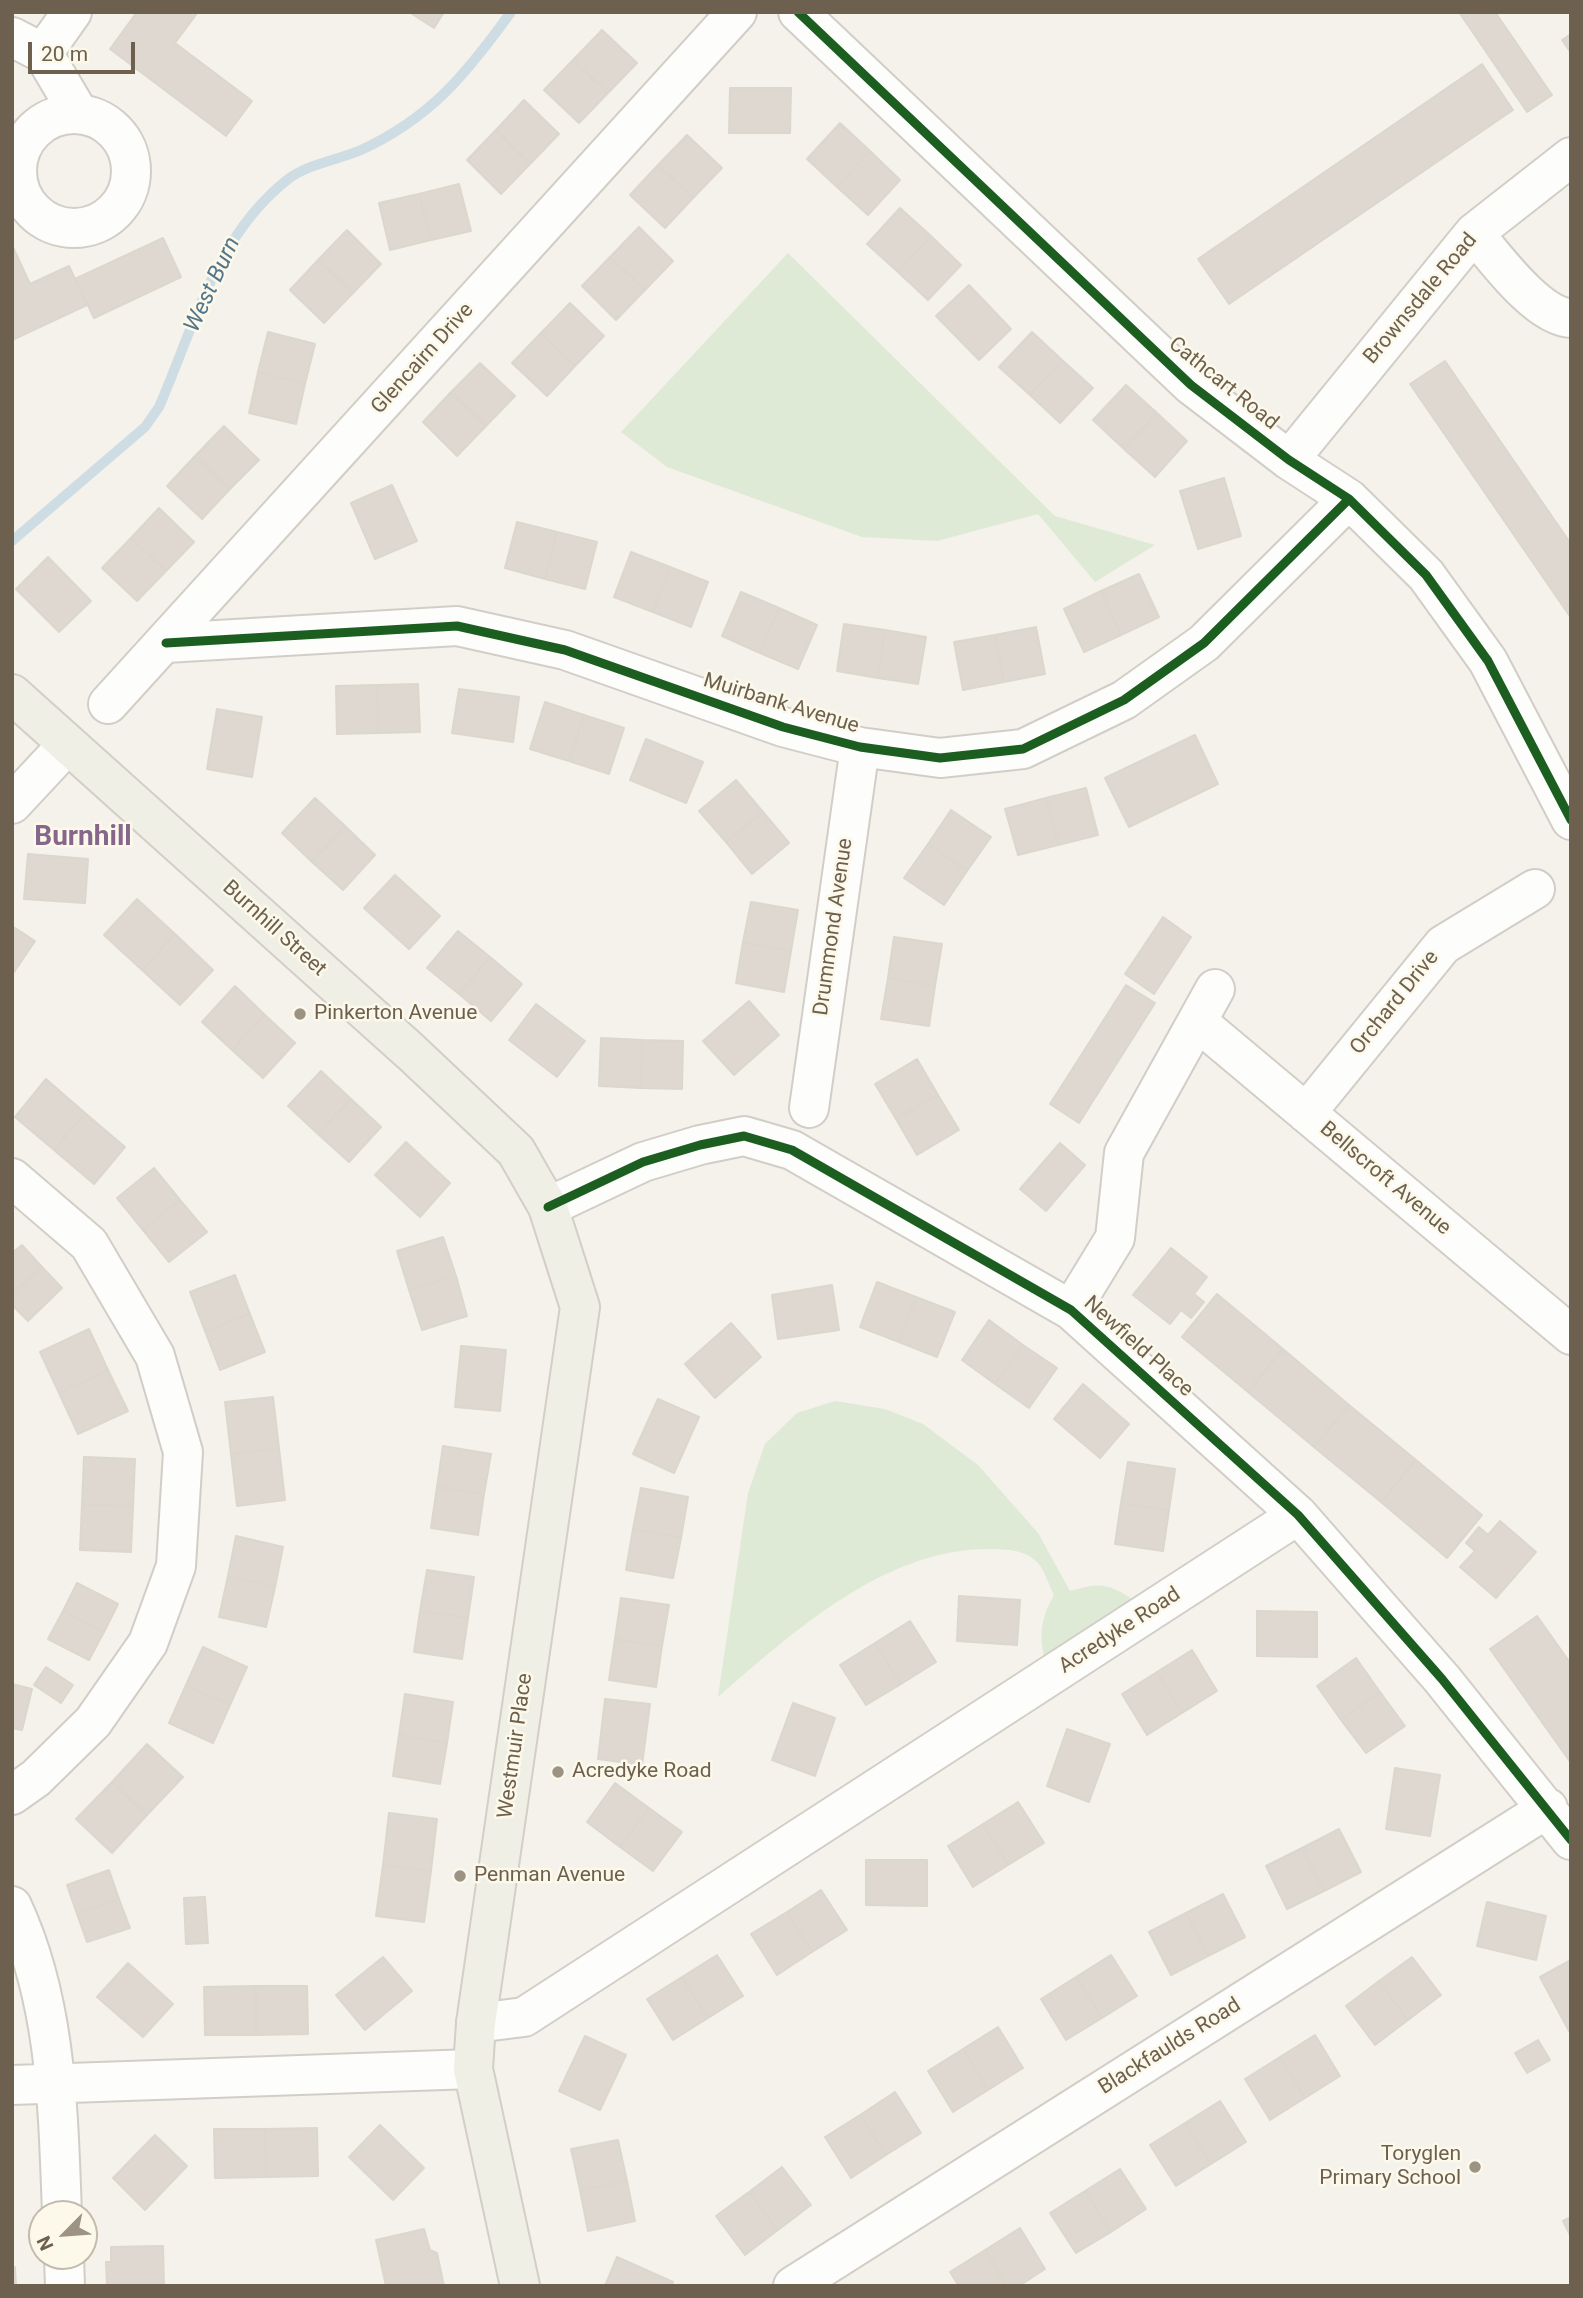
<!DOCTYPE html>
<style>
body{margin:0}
#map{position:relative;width:1583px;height:2298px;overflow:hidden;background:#f4f2ea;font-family:Roboto,sans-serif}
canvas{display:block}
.frame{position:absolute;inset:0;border:14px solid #6e604e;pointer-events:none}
.north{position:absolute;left:28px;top:2200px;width:70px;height:70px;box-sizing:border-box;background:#fcf9eb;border:2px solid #c3bcac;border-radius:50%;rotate:245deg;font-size:19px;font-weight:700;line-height:28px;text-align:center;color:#6e604e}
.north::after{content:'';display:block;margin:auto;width:24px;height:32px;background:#9d9385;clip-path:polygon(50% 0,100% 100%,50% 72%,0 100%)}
.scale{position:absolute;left:28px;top:42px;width:107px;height:32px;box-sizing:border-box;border:4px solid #6e604e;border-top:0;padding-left:9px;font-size:21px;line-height:24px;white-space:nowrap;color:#6e604e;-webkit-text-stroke:5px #fcf9eb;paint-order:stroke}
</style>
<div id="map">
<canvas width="1583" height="2298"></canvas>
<div class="frame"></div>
<div class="north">N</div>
<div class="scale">20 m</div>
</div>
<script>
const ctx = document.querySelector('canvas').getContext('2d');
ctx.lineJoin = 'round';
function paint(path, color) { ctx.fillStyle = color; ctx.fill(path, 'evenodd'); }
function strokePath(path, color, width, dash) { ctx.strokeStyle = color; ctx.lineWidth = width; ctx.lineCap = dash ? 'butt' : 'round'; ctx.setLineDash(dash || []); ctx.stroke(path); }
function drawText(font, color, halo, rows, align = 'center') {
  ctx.font = font + ' Roboto,sans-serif'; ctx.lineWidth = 5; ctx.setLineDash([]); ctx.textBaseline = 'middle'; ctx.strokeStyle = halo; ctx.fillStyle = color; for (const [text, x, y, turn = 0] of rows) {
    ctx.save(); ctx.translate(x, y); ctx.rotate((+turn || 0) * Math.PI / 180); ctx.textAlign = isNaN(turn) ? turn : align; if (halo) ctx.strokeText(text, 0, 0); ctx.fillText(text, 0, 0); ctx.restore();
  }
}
const green = new Path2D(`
 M788,253l267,263 100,29 -60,37 -57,-68 -101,27 -75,-4 -195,-70 -46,-35z
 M835,1401l50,8 38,15 55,41 60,68 32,58c31,-9 38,-8 65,10l-91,55c-5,-24 -2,-40 10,-61 -5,-9 -9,-25 -17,-33 -13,-13 -33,-13 -50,-13 -103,0 -195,84 -269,148l30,-204 17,-49 32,-31z`);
const stream = new Path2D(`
 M12,541l133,-114 14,-20c35,-80 56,-170 128,-227 20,-16 51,-20 74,-30 70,-32 106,-77 150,-138`);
const building = new Path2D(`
 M137,12h61l-23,31 77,58 -26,35 -116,-87z
 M409,12h35l-10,16z
 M1459,12h36l57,83 -25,17z
 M602,30l35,33 -29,30 -35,-33z
 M1571,34v19l-9,-13z
 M573,60l35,33 -29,30 -35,-33z
 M1482,64l31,46 -284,194 -31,-45z
 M730,88h61l-1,45h-61z
 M524,100l35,34 -29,30 -34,-34z
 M840,123l30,28 -33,36 -30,-28z
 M496,130l34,34 -29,30 -34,-34z
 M687,135l35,33 -29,30 -35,-33z
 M870,151l30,29 -32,35 -31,-28z
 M658,165l35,33 -28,30 -35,-33z
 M459,184l12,47 -40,9 -12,-46z
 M419,194l12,46 -41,10 -11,-47z
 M900,208l31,28 -33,36 -31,-28z
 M639,227l34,34 -28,29 -35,-33z
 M347,230l34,34 -28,29 -35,-33z
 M931,236l30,29 -33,35 -30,-28z
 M163,238l18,39 -87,41 -19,-39z
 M12,245l18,39 39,-18 18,39 -75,35z
 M610,257l35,33 -29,30 -34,-34z
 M318,260l35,33 -29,30 -34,-33z
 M969,285l42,44 -32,31 -43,-44z
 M570,303l34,33 -29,30 -34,-33z
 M268,332l47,12 -10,40 -47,-12z
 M1032,332l30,28 -32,35 -31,-28z
 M541,333l34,33 -28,30 -35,-33z
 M1062,360l31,28 -33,35 -30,-28z
 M1445,361l126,183 -2,71 -159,-231z
 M480,363l35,33 -29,30 -35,-34z
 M258,372l47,12 -9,40 -47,-11z
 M1126,385l31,28 -33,36 -31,-29z
 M451,392l35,34 -29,30 -34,-34z
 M1157,413l30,28 -32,36 -31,-28z
 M224,426l35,34 -29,29 -35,-33z
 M195,456l35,33 -28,30 -35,-33z
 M1224,478l17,58 -43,13 -18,-58z
 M392,485l25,56 -42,18 -24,-56z
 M159,508l35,34 -28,29 -35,-33z
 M517,522l40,10 -12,47 -40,-11z
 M557,532l40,10 -12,47 -40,-10z
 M131,538l35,33 -29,30 -35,-33z
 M631,552l39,15 -17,45 -39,-15z
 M48,557l43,44 -32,31 -43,-43z
 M670,567l38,15 -17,45 -38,-15z
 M1139,574l20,43 -38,18 -20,-44z
 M1101,591l20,44 -37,17 -20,-43z
 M741,592l38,16 -19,45 -38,-17z
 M779,608l38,17 -19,44 -38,-16z
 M844,624l41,6 -7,48 -41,-7z
 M1036,627l9,47 -41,8 -9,-47z
 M885,630l41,7 -8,47 -40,-6z
 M995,635l9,47 -41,8 -9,-48z
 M418,684l2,48 -42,1 -1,-48z
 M377,685l1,48 -41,1 -1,-48z
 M459,689l60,8 -6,45 -61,-9z
 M545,702l39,13 -15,46 -39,-12z
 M217,709l45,8 -10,60 -45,-8z
 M584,715l40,13 -15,46 -40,-13z
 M1195,735l23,49 -89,43 -24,-49z
 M646,739l57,23 -17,41 -56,-23z
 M736,780l27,32 -37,30 -27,-31z
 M1086,788l12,47 -40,10 -12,-47z
 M315,798l30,28 -33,36 -30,-29z
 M1046,798l12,47 -40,10 -13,-46z
 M951,810l40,27 -24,34 -39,-27z
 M763,812l26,31 -37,31 -26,-32z
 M345,826l30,29 -32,35 -31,-28z
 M928,844l39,27 -23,34 -40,-27z
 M28,854l60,5 -3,44 -61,-4z
 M395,875l45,41 -31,33 -45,-41z
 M137,899l38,35 -33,36 -38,-35z
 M751,902l47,8 -7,41 -48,-9z
 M1163,917l28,20 -37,57 -29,-20z
 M12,926l23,15 -23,34z
 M458,931l32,26 -31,37 -32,-26z
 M175,934l38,36 -33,35 -38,-35z
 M894,937l48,7 -7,42 -47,-8z
 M743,942l48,9 -7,41 -48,-9z
 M490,957l32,27 -31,37 -32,-27z
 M888,978l47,8 -6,40 -48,-7z
 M1126,985l29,18 -76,120 -29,-19z
 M235,986l30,29 -33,35 -30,-28z
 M749,1001l30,34 -45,40 -31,-34z
 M536,1004l49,37 -28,36 -48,-37z
 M265,1015l30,28 -32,35 -31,-28z
 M601,1038l41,2 -1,48 -42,-2z
 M642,1040l41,1 -1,48 -41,-1z
 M917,1059l21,36 -42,24 -21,-35z
 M321,1071l30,28 -33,35 -30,-28z
 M46,1079l39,34 -31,37 -39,-33z
 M938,1095l21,35 -42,25 -21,-36z
 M351,1099l30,28 -32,35 -31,-28z
 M85,1113l40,34 -31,37 -40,-34z
 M406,1142l44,41 -30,34 -45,-42z
 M1060,1143l25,22 -39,46 -26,-22z
 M154,1168l26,32 -37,30 -26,-32z
 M180,1200l27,32 -38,30 -26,-32z
 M443,1237l13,39 -47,14 -12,-39z
 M22,1245l20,22 -30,27v-41z
 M1171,1248l36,29 -13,17 10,8 -13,16 -10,-8 -11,14 -37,-29z
 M42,1267l20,21 -34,33 -16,-16v-11z
 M235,1275l15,39 -45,17 -15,-39z
 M456,1276l11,40 -45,14 -13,-40z
 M877,1282l39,15 -17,45 -39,-15z
 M832,1285l7,45 -61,9 -6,-44z
 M1217,1294l66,55 -35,43 -66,-55z
 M916,1297l39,15 -18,45 -38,-15z
 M250,1314l15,38 -45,18 -15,-39z
 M989,1320l34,25 -28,39 -33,-24z
 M731,1323l30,34 -46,41 -30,-34z
 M89,1329l19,41 -49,23 -19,-41z
 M1023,1345l34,23 -28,40 -34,-24z
 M461,1346l45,4 -6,61 -45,-4z
 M1283,1349l66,56 -35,42 -66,-55z
 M108,1370l20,41 -50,23 -19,-41z
 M1083,1384l46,40 -29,34 -46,-39z
 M273,1397l6,51 -48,6 -6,-52z
 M658,1399l41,18 -25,56 -41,-19z
 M1349,1405l67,55 -35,42 -67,-55z
 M443,1446l48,8 -7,40 -47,-7z
 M279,1448l6,52 -48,6 -6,-52z
 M84,1457l51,2 -2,47 -51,-2z
 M1416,1460l66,55 -35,43 -66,-56z
 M1128,1462l47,7 -6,41 -48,-7z
 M437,1487l47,7 -6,41 -47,-7z
 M641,1488l47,9 -7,41 -48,-9z
 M1121,1503l48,7 -6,41 -48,-7z
 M82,1504l51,2 -2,46 -51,-2z
 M1500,1521l36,31 -40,46 -36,-31 15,-16 -9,-8 13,-16 9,8z
 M633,1529l48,9 -8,40 -47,-8z
 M236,1536l47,11 -8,40 -47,-11z
 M427,1570l47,7 -6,41 -48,-7z
 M228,1576l47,11 -9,40 -47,-10z
 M77,1583l41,21 -14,28 -41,-21z
 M959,1596l61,4 -3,45 -60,-4z
 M621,1598l48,7 -7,41 -47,-7z
 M63,1611l41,21 -15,28 -41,-21z
 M420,1611l48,7 -6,41 -48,-7z
 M1257,1611l60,1v45l-60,-1z
 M1537,1616l34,48v99l-81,-114z
 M910,1621l26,41 -35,22 -26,-41z
 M615,1639l47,7 -6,41 -47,-7z
 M875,1643l26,41 -35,21 -26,-40z
 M203,1647l44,20 -17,38 -44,-20z
 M1192,1650l25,41 -35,22 -25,-41z
 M1356,1658l24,34 -39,28 -24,-34z
 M46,1667l27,18 -12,18 -27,-18z
 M1157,1672l25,41 -35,22 -25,-41z
 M12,1684l20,5 -10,41 -10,-2z
 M186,1685l44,20 -17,38 -44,-20z
 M1380,1692l25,34 -39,27 -25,-33z
 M405,1694l48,8 -6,41 -48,-8z
 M605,1699l45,5 -8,61 -44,-6z
 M793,1703l42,15 -20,58 -43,-16z
 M1067,1729l43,15 -21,58 -42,-16z
 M399,1735l48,8 -7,41 -47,-8z
 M147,1744l36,33 -36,38 -35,-33z
 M1395,1768l45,7 -10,61 -44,-7z
 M112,1782l35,33 -35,38 -36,-34z
 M615,1783l34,25 -29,39 -33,-25z
 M1018,1802l26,41 -36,22 -25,-41z
 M649,1808l33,24 -29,39 -33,-24z
 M389,1813l48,6 -6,52 -48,-6z
 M983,1824l25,41 -35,22 -25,-41z
 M1339,1829l22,43 -37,19 -22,-43z
 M1302,1848l22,43 -37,18 -21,-43z
 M866,1860h61v46l-61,-1z
 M383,1865l48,6 -7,51 -48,-6z
 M109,1870l10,29 -42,15 -10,-29z
 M821,1890l26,40 -35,22 -25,-40z
 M1223,1894l22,43 -37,19 -22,-43z
 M205,1897l3,46 -22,1 -2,-46z
 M119,1899l11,29 -43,14 -10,-28z
 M1487,1902l59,14 -10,44 -59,-14z
 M787,1912l25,40 -35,23 -26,-41z
 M1186,1913l22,43 -37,19 -22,-43z
 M717,1955l26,41 -35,22 -26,-41z
 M1111,1955l26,41 -35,22 -26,-41z
 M383,1957l29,34 -47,39 -29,-35z
 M1412,1957l29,38 -33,25 -29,-39z
 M1571,1960v70l-2,1 -29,-54z
 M128,1963l45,41 -30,33 -46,-40z
 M682,1977l26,41 -35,22 -26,-41z
 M1076,1977l26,41 -36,22 -25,-41z
 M1379,1981l29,39 -33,25 -29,-39z
 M256,1986v49h-51l-1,-48z
 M256,1986h51l1,48 -52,1z
 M998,2027l25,41 -35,22 -25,-41z
 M1315,2035l25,41 -35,22 -25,-41z
 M585,2036l41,19 -26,55 -41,-19z
 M1538,2040l12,20 -23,13 -12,-20z
 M963,2049l25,41 -35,22 -25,-41z
 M1280,2057l25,41 -35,22 -25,-41z
 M895,2092l26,41 -35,22 -26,-40z
 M1220,2101l26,41 -35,22 -26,-41z
 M860,2115l26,40 -35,23 -26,-41z
 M1185,2123l26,41 -35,22 -26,-41z
 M380,2125l44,43 -31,32 -44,-43z
 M317,2128l1,48 -52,1 -1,-48z
 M214,2129h51l1,48 -51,1z
 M155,2135l32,31 -42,44 -32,-32z
 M618,2140l9,41 -47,9 -9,-41z
 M782,2167l29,38 -33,25 -29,-38z
 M1120,2169l26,40 -35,23 -26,-41z
 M627,2181l8,40 -47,10 -8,-41z
 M1085,2191l26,41 -35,21 -26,-40z
 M749,2192l29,38 -33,25 -29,-39z
 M1571,2217v20l-8,-16z
 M1020,2228l25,41 -26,17h-12l-22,-36z
 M424,2229l6,21 7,3 7,33h-58l-10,-46z
 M163,2246l1,40h-57l-1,-24h5v-15z
 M985,2250l22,36h-48l-9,-14z
 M617,2257l56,25 -2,4h-66z
 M12,2267h3l1,19h-4z`);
const minor = new Path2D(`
 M798,12l393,373 98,75 60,39 77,76 62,86 83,159
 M12,37l31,16 36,61
 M43,53l29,-41
 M17 171a57 57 0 1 1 114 0a57 57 0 1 1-114 0Z
 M1474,233c21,25 64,84 97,85
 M1289,460l185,-227 97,-76
 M166,643l291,-17 108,24 218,77 77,20 80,11 83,-9 101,-49 80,-57 145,-144
 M108,704l629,-692
 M12,804l55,-59
 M1199,1023l372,312
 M809,1108l51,-361
 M1306,1113l137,-168 92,-56
 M12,1178l77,66 66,112 28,96 -7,114 -28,77 -55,79 -57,56 -24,17
 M548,1207l95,-45 57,-17 44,-9 48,14 279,160 227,205 144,164 129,161
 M1071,1310l44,-72 9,-85 91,-164
 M12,1906c45,96 46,204 50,308
 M476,2023l48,-6 774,-502
 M12,2085l461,-16
 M64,2256l1,30
 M793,2286l755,-478`);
const major = new Path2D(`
 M12,694l399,358 105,99 32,56 32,100 -104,716 -3,46 47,217`);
const cycleway = new Path2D(`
 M798,12l393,373 98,75 60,39 77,76 62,86 83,159
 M166,643l291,-17 108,24 218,77 77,20 80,11 83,-9 101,-49 80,-57 145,-144
 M548,1207l95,-45 57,-17 44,-9 48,14 279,160 227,205 144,164 129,161`);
const markers = [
 [300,1014,7,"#9d9385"],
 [558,1772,7,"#9d9385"],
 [460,1876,7,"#9d9385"],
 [1475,2167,7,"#9d9385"]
];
const streetNames = [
 ["Brownsdale Road",1421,299,-50],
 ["Glencairn Drive",423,359,-48],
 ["Cathcart Road",1223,384,39],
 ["Muirbank Avenue",781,704,17],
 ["Drummond Avenue",834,927,-82],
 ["Burnhill Street",274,929,42],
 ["Orchard Drive",1395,1003,-51],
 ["Bellscroft Avenue",1385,1179,40],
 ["Newfield Place",1138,1347,42],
 ["Acredyke Road",1120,1631,-33],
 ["Westmuir Place",516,1746,-82],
 ["Blackfaulds Road",1170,2047,-32]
];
const poiNames = [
 ["Pinkerton Avenue",314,1014],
 ["Acredyke Road",572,1772],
 ["Penman Avenue",474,1876],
 ["Toryglen",1461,2155,"right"],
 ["Primary School",1461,2179,"right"]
];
const waterNames = [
 ["West Burn",213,285,-65]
];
const districtNames = [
 ["Burnhill",83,838]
];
paint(green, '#deead6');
strokePath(stream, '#cedce3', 10);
paint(building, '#ded8d0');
strokePath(building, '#dcd7cd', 2);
strokePath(minor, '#d2cec7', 42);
strokePath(major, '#d3cec7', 42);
strokePath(minor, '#fdfdfc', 38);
strokePath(major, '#f0efe6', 38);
strokePath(cycleway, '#1b5e20', 9);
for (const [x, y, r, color] of markers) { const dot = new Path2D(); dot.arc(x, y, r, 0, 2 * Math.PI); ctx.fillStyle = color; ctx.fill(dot); strokePath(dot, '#fcf9eb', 2.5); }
drawText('21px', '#6e604e', '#fcf9eb', streetNames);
drawText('21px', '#6e604e', '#fcf9eb', poiNames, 'left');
drawText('italic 23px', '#52768c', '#fcf9eb', waterNames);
drawText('bold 28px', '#86668b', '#fcf9eb', districtNames);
</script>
